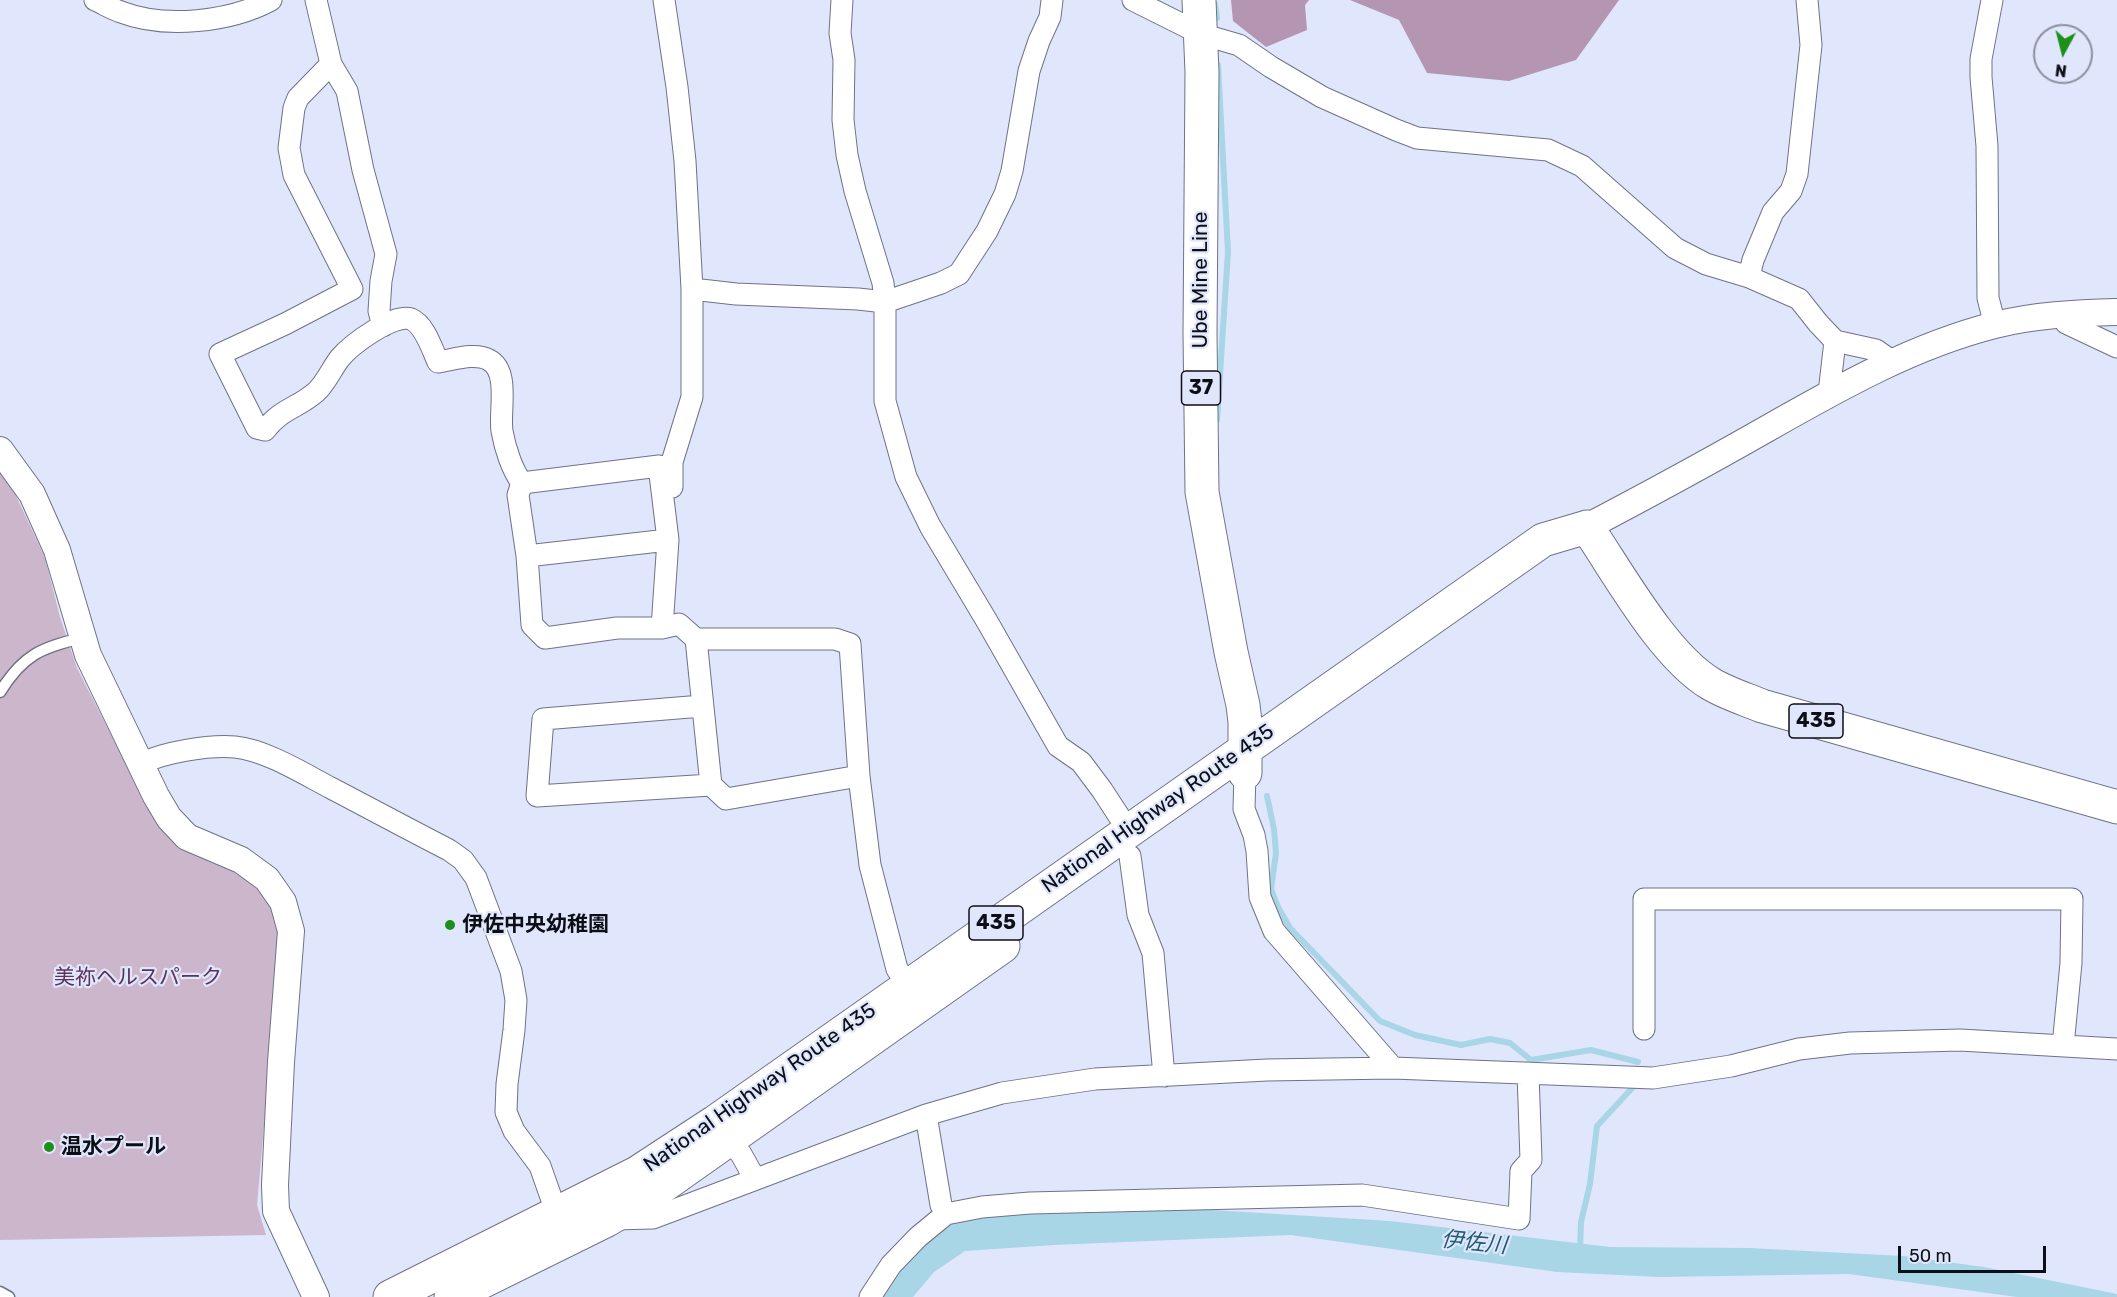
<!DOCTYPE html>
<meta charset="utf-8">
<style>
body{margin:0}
#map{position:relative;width:2117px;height:1297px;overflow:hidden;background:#e0e6fc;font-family:Rubik,sans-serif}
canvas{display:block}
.north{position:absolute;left:2033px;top:24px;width:60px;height:60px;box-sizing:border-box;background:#e0e6fc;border:2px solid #8c90a0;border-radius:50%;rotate:187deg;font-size:16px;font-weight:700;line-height:24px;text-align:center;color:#0d0f16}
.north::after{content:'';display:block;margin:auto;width:21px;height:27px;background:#1e901a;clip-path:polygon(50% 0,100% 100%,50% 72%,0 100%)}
.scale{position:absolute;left:1898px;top:1246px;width:148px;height:27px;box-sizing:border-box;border:3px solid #0d0f16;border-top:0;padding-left:8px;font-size:18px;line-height:21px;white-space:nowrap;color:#0d0f16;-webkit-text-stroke:4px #e0e6fc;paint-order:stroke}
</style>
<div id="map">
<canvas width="2117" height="1297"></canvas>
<div class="north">N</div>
<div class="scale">50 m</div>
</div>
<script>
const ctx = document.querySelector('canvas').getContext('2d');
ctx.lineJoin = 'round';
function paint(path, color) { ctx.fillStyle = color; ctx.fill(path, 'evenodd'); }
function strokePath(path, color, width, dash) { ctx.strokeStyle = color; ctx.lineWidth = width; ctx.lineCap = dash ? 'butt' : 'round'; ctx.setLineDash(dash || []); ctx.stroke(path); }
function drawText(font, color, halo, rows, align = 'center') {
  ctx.font = font + ' Rubik,"Noto Sans JP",sans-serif'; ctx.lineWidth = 4.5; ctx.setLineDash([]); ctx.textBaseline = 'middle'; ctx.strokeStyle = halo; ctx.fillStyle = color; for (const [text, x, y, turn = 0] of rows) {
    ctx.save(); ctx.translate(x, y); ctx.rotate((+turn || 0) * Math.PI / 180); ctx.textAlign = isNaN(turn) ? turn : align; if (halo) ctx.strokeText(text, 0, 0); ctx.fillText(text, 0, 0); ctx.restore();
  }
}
const green = new Path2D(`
 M0,473l11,12 34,73 15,59 17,51 71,139 15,24 17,14 57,26 26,17 11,25 6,32 -23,260 9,30 -266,5z`);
const forest = new Path2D(`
 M1231,0h78l-4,5 2,25 -41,17 -33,-26z
 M1350,0h269l-43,60 -67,21 -82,-8 -28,-53z`);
const water = new Path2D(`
 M1164,1207l226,14 220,26 139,1 154,8 81,11 133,27v3h-100l-168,-23 -190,3 -102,-5 -266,-37 -237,10 -89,6 -31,21 -21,25h-32l25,-36 30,-28 26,-14 31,-4z`);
const stream = new Path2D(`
 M1215,4l2,14
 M1217,420l11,-168 -10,-187
 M1267,796l7,33 2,24 -5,36 7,18 12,21 90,93 35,14 46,10 29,-6 20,4 21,17 60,-10 47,12
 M1580,1249l1,-27 9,-38 7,-58 37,-40`);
const service = new Path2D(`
 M0,692c23,-37 42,-45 82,-54
 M0,1292l9,5`);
const minor = new Path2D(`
 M95,0c9,4 17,9 26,12 44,17 109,10 150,-12
 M316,0l15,64 16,27 16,79 23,84 -5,27 -2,30 4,15
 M664,0l13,87 8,74 7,128v108l-20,65v25
 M842,0l-2,33 4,27 -1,60 4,35 8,36 28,92 2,19v99l21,76 24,49 58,97 70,123 23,16 21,28 26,40
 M1133,0l68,34 38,11 32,22 51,30 74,33 21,8 131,12 34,16 93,82 31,16 43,13 50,22 19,24 17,18 41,9 17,12
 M1992,0l-11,59v18l6,69 1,152 7,27
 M331,64l-33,34 -4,10 -5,40 5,27 58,114 -67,35 -65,30 37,74 8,2c17,-22 33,-22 51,-38 10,-9 16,-24 24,-34 11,-13 53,-45 71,-39 14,6 21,30 27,43 15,-2 37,-10 51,-2 21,11 10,51 13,71 3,17 10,39 20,52
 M1749,277l4,-17 20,-48 18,-21 6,-17 14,-129 -4,-45
 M692,289l44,5 122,5 27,3 56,-19 18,-9 28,-43 18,-37 7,-23 17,-100 10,-30 11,-24 2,-17
 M2063,315l3,8 51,24
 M1829,393l6,-52
 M527,556l141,-16
 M662,628l6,-88 -9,-74 -137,17 -4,12 9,61 5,69 13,13 72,-10h45l17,-4 17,15h139l15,5 9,132 11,89 27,104 17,25
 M696,639l15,146 15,14 133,-23
 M702,706l-159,13 -6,77 174,-11
 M140,764c24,-12 68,-19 95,-17 31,3 69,27 96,41 40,21 79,42 118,62l14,10 13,18 35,93 5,29 -2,30 -7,54 -1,28 8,19 26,35 12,34 7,13
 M1245,773l-1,36 10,26 3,16 3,46 14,34 119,137
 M1130,856l8,59 15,38 11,123
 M1644,1029v-130h428l-1,64 -8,83
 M926,1115l15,90 5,9
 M721,1131l20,23 14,25
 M613,1219l40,-1 273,-103 76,-22 93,-14 172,-9 126,-2 260,10 78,-12 68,-17 51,-6 110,-3 157,9
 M870,1297l21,-32 27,-28 28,-23 36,-7 48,-4 332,-8 157,24 2,-48 10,-11 -3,-87`);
const tertiary = new Path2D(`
 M0,450l32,44 25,56 31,105 68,141 13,22 18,19 54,23 26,19 16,23 8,29 -10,131 -6,123 1,26 40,86
 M1587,527c59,-31 118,-63 176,-96 74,-42 149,-85 232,-106 39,-10 82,-12 122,-13`);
const primary = new Path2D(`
 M1199,0l3,72 -2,261 2,159 29,160 12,53 2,17v51`);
const trunk = new Path2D(`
 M1587,527c32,47 76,128 124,157 15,9 34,15 51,22l355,101
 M390,1297l247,-124 78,-51 828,-582 44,-13
 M451,1297l156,-77 46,-27 350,-247`);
const markers = [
 [450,925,6,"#1e901a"],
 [49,1147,6,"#1e901a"]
];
const shields = [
 [1201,388,39],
 [1816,721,54],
 [996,923,54]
];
const shieldNames = [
 ["37",1201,388],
 ["435",1816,721],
 ["435",996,923]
];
const streetNames = [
 ["Ube Mine Line",1201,280,-90],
 ["National Highway Route 435",1158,809,-35],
 ["National Highway Route 435",760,1088,-35]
];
const poiNames = [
 ["伊佐中央幼稚園",462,925],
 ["温水プール",61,1147]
];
const parkNames = [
 ["美祢ヘルスパーク",138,978]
];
const waterNames = [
 ["伊佐川",1474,1243,6]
];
paint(green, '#ccb6cc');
paint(forest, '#b496b3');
paint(water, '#a8d6e7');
strokePath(stream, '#a8d6e7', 6);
strokePath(service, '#6e7386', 13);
strokePath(minor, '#6e7386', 23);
strokePath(tertiary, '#6e7386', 28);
strokePath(primary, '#6e7386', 35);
strokePath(trunk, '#6e7386', 35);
strokePath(service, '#fff', 10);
strokePath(minor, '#fff', 21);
strokePath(tertiary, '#fff', 26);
strokePath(primary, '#fff', 33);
strokePath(trunk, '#fff', 33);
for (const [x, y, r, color] of markers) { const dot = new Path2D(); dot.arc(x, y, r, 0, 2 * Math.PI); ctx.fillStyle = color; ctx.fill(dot); strokePath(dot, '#e0e6fc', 2); }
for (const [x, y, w] of shields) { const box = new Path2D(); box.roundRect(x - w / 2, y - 17, w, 34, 4.5); ctx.fillStyle = '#e0e6fc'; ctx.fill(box); strokePath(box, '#0d0f16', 1.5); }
drawText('bold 20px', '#0d0f16', null, shieldNames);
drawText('21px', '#0d0f16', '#e0e6fc', streetNames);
drawText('bold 21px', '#0d0f16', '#e0e6fc', poiNames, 'left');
drawText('21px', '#5b335b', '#e0e6fc', parkNames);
drawText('italic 22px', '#215d6f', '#e0e6fc', waterNames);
</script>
